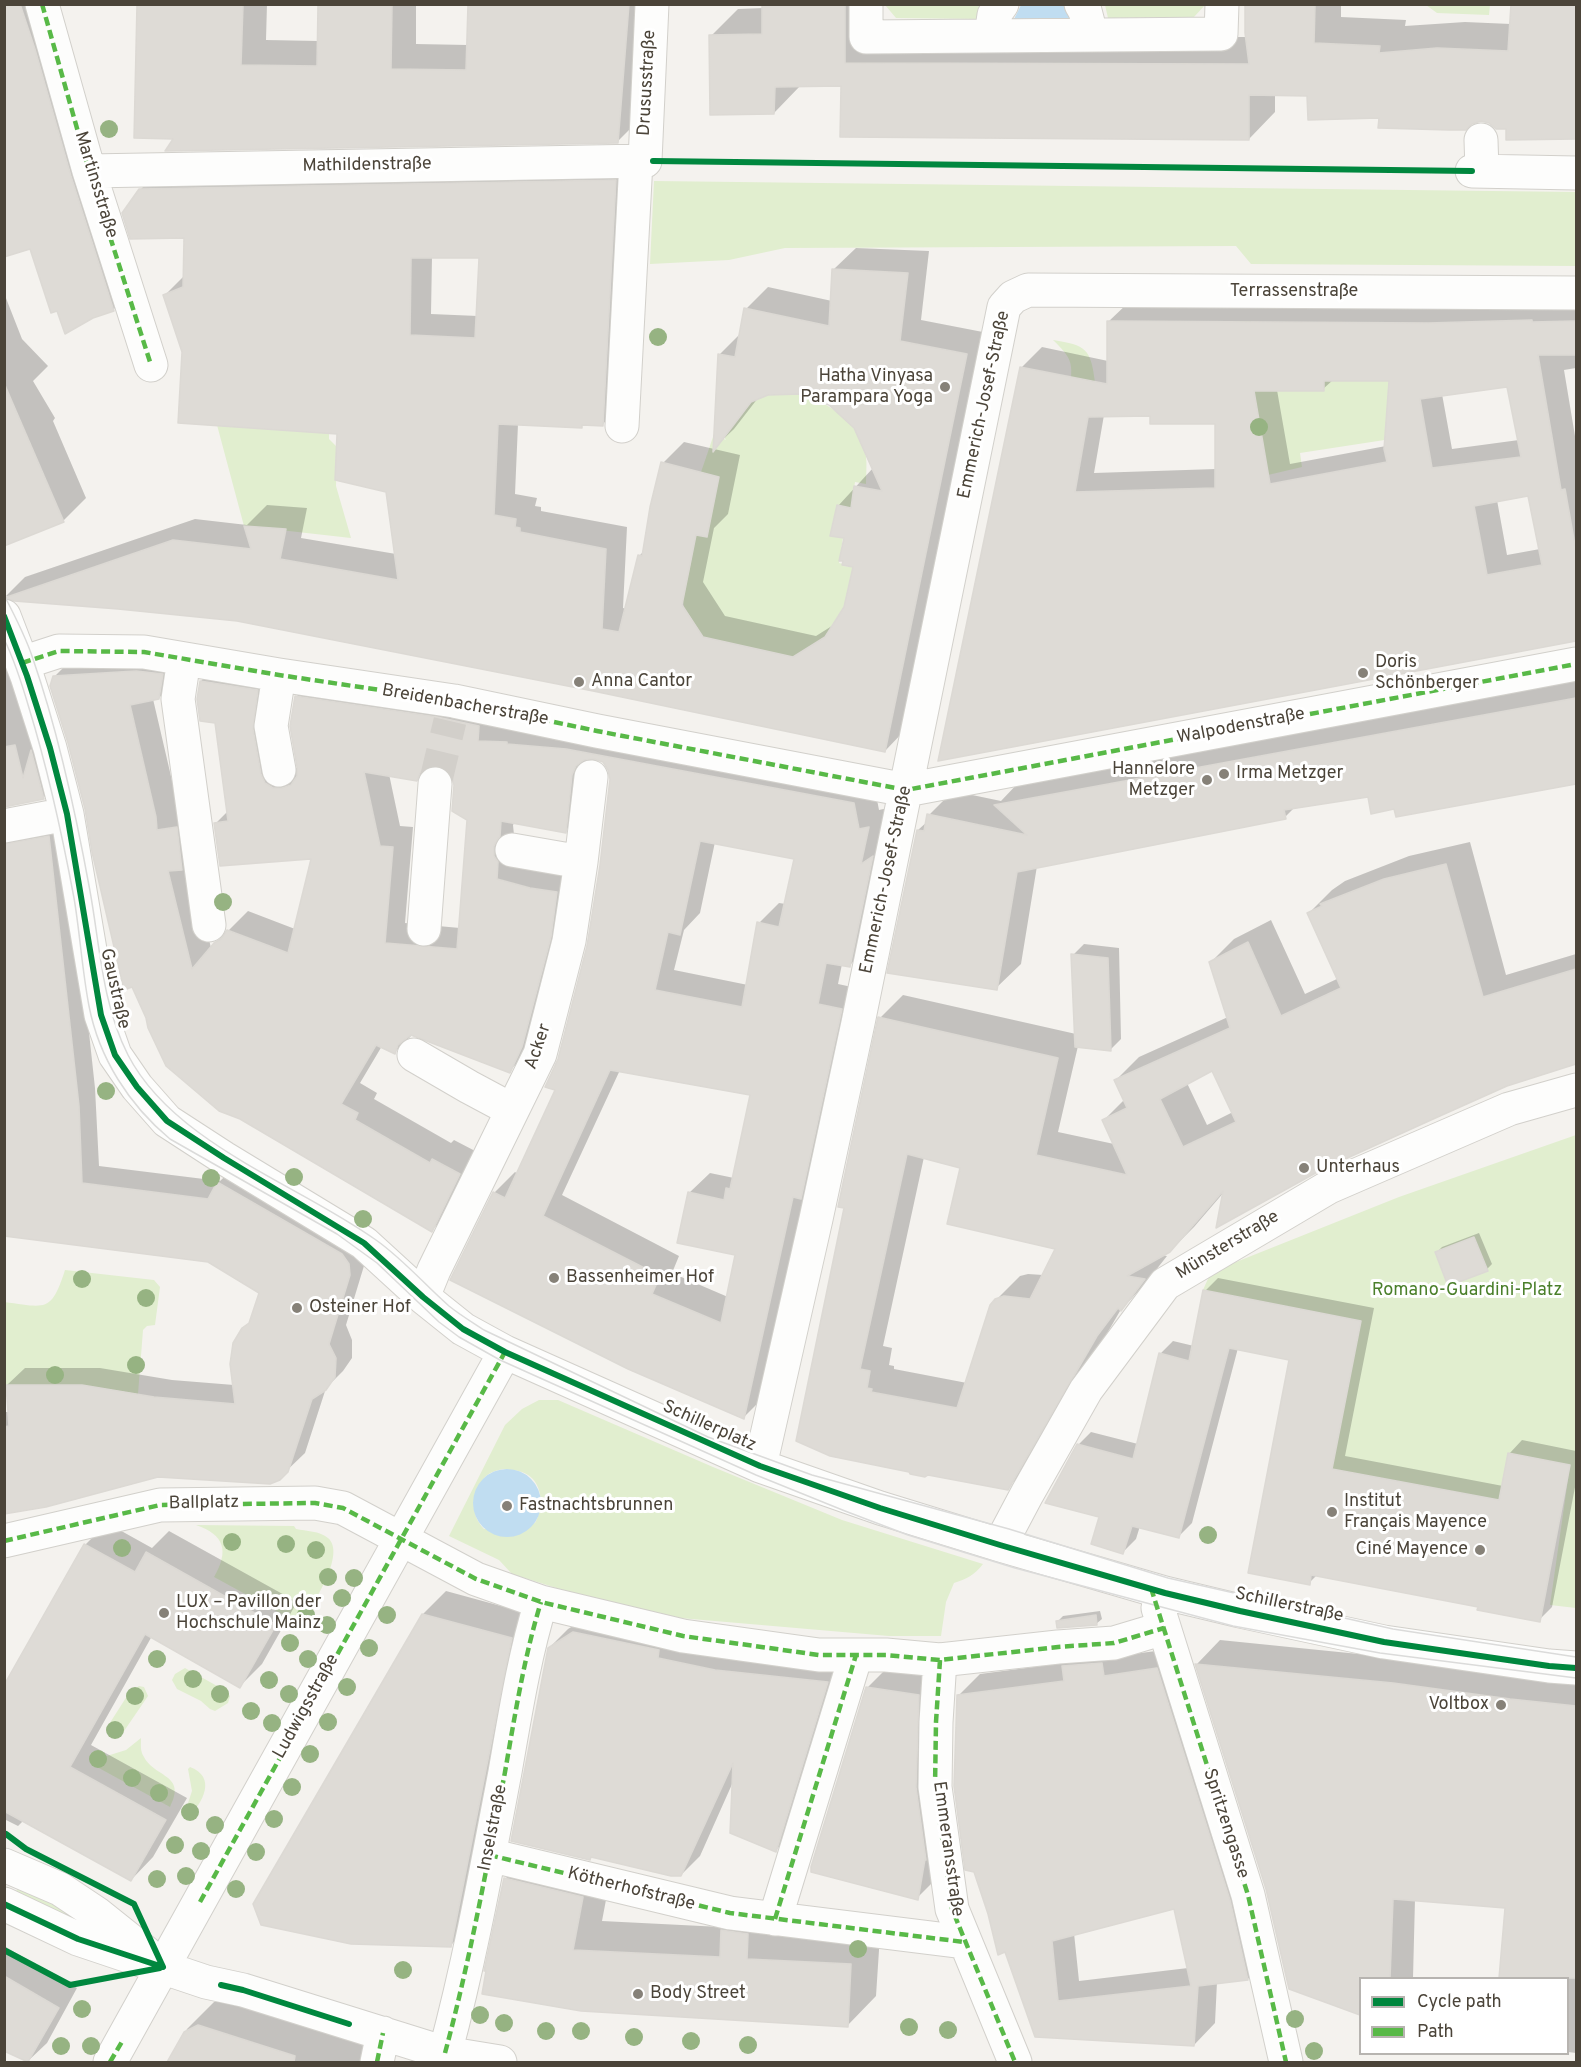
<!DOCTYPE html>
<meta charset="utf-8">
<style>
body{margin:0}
#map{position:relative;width:1581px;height:2067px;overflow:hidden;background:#f4f2ee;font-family:Overpass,sans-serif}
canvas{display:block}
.frame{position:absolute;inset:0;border:6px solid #4b4439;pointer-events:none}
.legend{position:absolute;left:1359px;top:1977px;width:210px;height:78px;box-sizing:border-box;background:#fff;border:2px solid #b7b4b0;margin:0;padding:8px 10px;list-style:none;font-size:18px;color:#4b4439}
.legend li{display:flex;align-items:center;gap:12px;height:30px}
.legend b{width:30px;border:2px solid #b7b4b0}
</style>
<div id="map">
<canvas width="1581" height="2067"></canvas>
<div class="frame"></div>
<ul class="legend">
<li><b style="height:8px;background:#00873e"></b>Cycle path</li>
<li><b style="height:8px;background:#58b947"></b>Path</li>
</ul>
</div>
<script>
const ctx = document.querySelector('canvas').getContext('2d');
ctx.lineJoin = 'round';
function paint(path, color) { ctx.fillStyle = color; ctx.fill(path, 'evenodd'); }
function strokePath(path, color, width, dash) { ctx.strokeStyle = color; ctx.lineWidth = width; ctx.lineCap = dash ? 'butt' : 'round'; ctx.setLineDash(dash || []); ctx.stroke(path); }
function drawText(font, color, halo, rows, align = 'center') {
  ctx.font = font + ' Overpass,sans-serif'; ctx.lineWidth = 6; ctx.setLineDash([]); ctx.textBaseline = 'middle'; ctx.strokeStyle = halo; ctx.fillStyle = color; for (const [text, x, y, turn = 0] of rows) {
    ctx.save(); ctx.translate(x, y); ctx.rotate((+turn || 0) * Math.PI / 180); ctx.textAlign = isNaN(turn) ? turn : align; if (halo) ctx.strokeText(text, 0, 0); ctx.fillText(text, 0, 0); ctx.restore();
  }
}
const green = new Path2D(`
 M885,5h99l-1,14 -87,-1z
 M1105,5h100l-11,12 -86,1z
 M1426,5h64l-1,10 -52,-2z
 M654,181l922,11v74l-325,-2 -15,-18 -451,2 -56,12 -79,4z
 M1205,321h46l1,70h72v-10h65l-2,32 4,26 -91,14 2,14 -34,8 -5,-33 -38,-52z
 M1053,340c33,5 38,9 42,42l-24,-5c2,-18 -5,-24 -18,-37z
 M790,392c33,7 70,27 76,64 1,9 0,19 0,28l-11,-2 -4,26 -12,-3 -6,31 10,2 -4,25 4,1v2l10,1 -9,40 -19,30 -30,19 -36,7 -49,-21 -7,-5 -19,-30 -6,-35h11l7,-37 11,2 12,-60 -18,-5 13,-38 12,6 -2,-3 11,-28 33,-14 22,-1z
 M217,425l112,8v6l8,8 -1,39 15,52 -107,-12z
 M1576,1135v473l-26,-3 20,-140 -62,-12 -9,47 -167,-31 29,-148 -158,-31 8,-18 188,-75z
 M65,1270l89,10 6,7 -5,38 -8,1 -4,4 -5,64 -56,-9h-77l-1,-83c41,5 47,12 61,-32z
 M539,1400h19l155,67 129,53 141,44c-8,11 -17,15 -29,19l-8,19 -5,34h-52l-209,-18 -114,-27 -54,-17 -13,-14 -50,-24 56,-111 17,-16zM503,1469c6,1 13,1 19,3 22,8 22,35 13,51l-51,6c-11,-13 -11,-20 -6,-35 5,-17 7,-21 25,-25z
 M196,1525l98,1 2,3c10,2 24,2 32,9 19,16 -17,70 -28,86l-86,-47c15,-26 11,-42 -18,-52z
 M185,1668l41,23 4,5 -2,7 -13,8 -5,-2 -9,-8 -24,-12 -5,-9 3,-6z
 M139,1686l5,1 4,9 -26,38 -5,3 -7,-1 -4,-7 23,-36z
 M141,1738c0,7 -1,13 3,19 11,21 43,17 26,50l-73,-40 -2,-4 2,-4 29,-9z
 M190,1767c27,10 13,36 -2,50l-4,-2 8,-24 -4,-22z
 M21,1882l73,41 -5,9 -75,-37z`);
const water = new Path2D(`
 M1071,4l7,15h-64l7,-14z
 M473 1503a34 34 0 1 1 68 0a34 34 0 1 1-68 0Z`);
const shadow = new Path2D(`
 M4,4h34l98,283 -23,23 -82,-63z
 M138,4h129l-1,36 53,1 1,-37h96v40l52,1 1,-41h183l-9,112 -25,25 -442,-4z
 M764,4h107v33h376l-1,-33h95v13l65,3 -1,6 60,-4 46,2 1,-20h64v133h-26l-69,-17 -100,-3 -72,-22 -34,-1v18l-26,27 -407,-54h-41l-27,28 -63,-77 27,-27 26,-1z
 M637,159l-13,243 -21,22h-19l-3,3 -63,-3 -3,70 22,4 -2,8 6,1v4l86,16 -4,81 3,1 13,-53 6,-6 18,-87 21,-21 56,13 -12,59 -14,14 -11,54 22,34 91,20 19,-12 11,-17 9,-41 -10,-29 -7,-31 35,-38 -18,-41 -25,-23 -29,-11h-34l-9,5 -24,31 -20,19 6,-94 21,-21 5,-24 22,-22 64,14 2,-32 22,-21 73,3 -8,69 67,13 -82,396 -21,22 -292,-61 -355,-70 -223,-21 -9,-3 19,-19 170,-58 52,6 20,-20 40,3 -6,30 95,16 -8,-63 -49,-59 -156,-81 -18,-56 20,-20 1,-39 -46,-46 22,-22zM432,257h49l-3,59 -47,-2z
 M4,293l18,46 26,27 -15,15 22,37 -2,3 33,77 -23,23 -59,16z
 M1576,301v67l-12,2 12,72v197l-636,120 81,-391 21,-21 66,14v-39l21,-20zM1333,380h57l-4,66 -96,18 -13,-74 46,-1zM1508,385l11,55 -67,9 -10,-55zM1152,414l64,9v46l-122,4 10,-58zM1529,494l11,55 -33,6 -10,-55z
 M5,609l55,172 -17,17 -39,7z
 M157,651l22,26 -20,21 -6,1 58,249 37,-37 47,18 18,-72 -97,-34 12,-12 -12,-90 -15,-40 20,-20 56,9 17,98h5l-3,-71 20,-20 558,107 5,26 9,-2 -18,137 -20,20 -8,-1 -4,20 23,5 -97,408 -20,20 -292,-138 43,-87 20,-20 3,2 39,-84 3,-31 29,-113 12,-81 10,-86 -2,-11 -6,-8 -11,-3 -7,54 -20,20 -50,-9 -2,3 1,10 63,38 -47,178 -21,20 -96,-37 -18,18 -13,-6 -22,37 17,10 -3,6 77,44 3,-3 25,13 -27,57 -20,20 -192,-113 -153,-308 -33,-132 20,-20zM437,764l10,4 6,8 16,43 -9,109 -55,-5 8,-96 -13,-1 -11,-52 27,5 15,-14zM715,842l80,16 -9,46 -7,-1 -20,20 -11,62 -74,-15 10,-40 16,-17zM620,1070l132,24 -18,84 -24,-5 -21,20 48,61 -9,43 -56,-24 7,-17 -117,-61z
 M1576,679v104l-179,33 -1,-8 -27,-13 -74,12 -10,10 -248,49 -16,98 -25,24 -78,-158 10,-9 1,-6 24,-24 48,10 19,-20z
 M4,815l62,5 29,268 4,78 121,15 16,-15 131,90 -21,69 6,15v18l-9,13 -17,17 -21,65 -26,25 -121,-2 -154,37v-101h5l-2,-27 18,-17h75l72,12 62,5 27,-93 -53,-32 -204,-25z
 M1470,842l36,133 70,-21v109l-69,21 -282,107 -31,36 -24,24 -8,4 5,1 -23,29 -24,26 -89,154 -24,23 -177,-34 16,-247 34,-189 23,-23 173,39 -3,-79 11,-11 35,4 2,91 -11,11 -32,-4 -20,86 56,12 -11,-23 22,-22 -9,-19 23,-23 89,-40 -18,-54 24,-24 37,-19 34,74 34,-16 -30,-65 23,-23 13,-9 64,-25zM1212,1069l21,43 -26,13 -20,-42zM924,1157l38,10 95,81 -14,27 -15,-1 -8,2 -24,24 -29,83 -73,-14v-3l-5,-1 3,-17 -9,-2z
 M1479,1233l13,31 -5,5 -50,-17 5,-5z
 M1218,1278l156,30 -29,148 158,30 6,-32 13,-14 54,11v31l-24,125 -13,13 -59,-14 -163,-31 -8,8 -18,-224 -53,-11 -46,175 -13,13 -39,-10 -4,13 -13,13 -22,-36 -23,-71 13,-13 47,12 22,-90 13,-13 21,5 11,-55z
 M107,1523l45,25 17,-17 128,71 -35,62 -22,22 -88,-50 -61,109 96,53 -34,59 -22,23 -107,-60 -6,6 -14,-7v-131l81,-143z
 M446,1591l88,24 -60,307 -23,23 -28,-331z
 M1100,1611l2,8 -6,5 -39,-2 6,-6z
 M592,1614l254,50 -52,168 -19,19 -42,-69 -33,74 -19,19 -89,-19 -2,2 -41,-210 19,-19z
 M1220,1640l198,20 158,20v373l-8,-1v-74h-67l6,-71 -92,-8 -2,79h-53v35l-70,-25 -23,-99 -70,-225z
 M1179,1648l90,310 -21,21 -31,3 -2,41 -21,22 -158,-9 -78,-340 22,-22zM1175,1907l13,61 -109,13 -5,-48z
 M885,1670l51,7 -1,203 -18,18 -50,-210z
 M535,1849l77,19 -10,53 278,14 -4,61 -29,30 -266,-16 -76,-131z
 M4,1946l73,42 -30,55 -20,19 -23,-13z
 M225,1999l141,43 -4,20h-193l18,-33 27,-27z`);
const building = new Path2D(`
 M4,4h16l15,45 36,127 43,135 -21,7 -28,16 -8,-23 -6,2 -21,-64 -26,8z
 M137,4h106l-2,61 76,1 1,-62h74l-1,65 75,1 2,-66h161l-11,139 -453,8 8,-12 -39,-1z
 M762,4h83v59l404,1 -4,-31v-29h70l-1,39 66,3 -1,7 58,-5 71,3 3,-47h65v135l-70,1v-11h-10l-7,-6 -8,-2 -9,3 -6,6h-17l-71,-2 1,-10 -71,2 -1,-24 -58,-1v45l-409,-3 1,-51 -66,1 -1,27 -64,1 -1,-80 53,-1z
 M616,180l-13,246 -21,-1v3l-84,-4 -4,91 22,4 -1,8 5,1v4l86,17 -4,80 17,3 19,-77 4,1 8,-49 11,-45 58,15 -12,60 -11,-2 -14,70 21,32 90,20 32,-20 19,-30 9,-40 -11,-2 1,-4h-4l5,-23 -14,-2 7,-31 14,3 3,-22 28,5 -28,-63 -25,-23 -28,-11 -33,1 -17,7 -38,50 5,-98 17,3 9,-49 85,18 3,-57 76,4 -8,68 67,13 -82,398 -292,-61 -356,-70 -119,-12 -104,-8 -10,-3 169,-58 78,9 -7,-23 42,3 -6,30 118,21 -12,-88 -51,-12 2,-46 -159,-11 4,-71 -19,-57 20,-8 1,-49 -54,1 -8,-26 17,-24zM411,258h68l-4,80 -65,-3z
 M1532,320v2l44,-1v34h-38l23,135 4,-1 11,62v90l-638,120 82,-394 87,17v-63l322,2zM1324,381h65l-5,68 3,13 -117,22 -16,-93h70zM1507,387l14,70 -89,11 -12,-69zM1150,416v8h65v64l-140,4 13,-75zM1528,496l14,69 -55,10 -13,-69z
 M4,383l60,139 -60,24z
 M136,671l27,3 -4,25 -29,6 26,112 1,13 20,-3 5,43 -14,1 24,98 22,-26 7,-4 6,-9 61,23 23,-94 -91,7 -6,-43 14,-2 -13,-98 -15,-2 -3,-22 3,-18 58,9 -5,39 8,45 4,9 8,5h9l9,-3 6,-9v-9l-7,-41 5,-30 142,21 42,9 -1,15 29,1v2l59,5 288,54 5,26 10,-2 -8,37 12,-8 -23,111 -24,-4 -8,41 24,5 -41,190 -8,-2 -49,222 -116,-50 -178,-89 43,-88 12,6 50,-108 -10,-3 13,-28 29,-113 13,-81 10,-86 -2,-9 -5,-8 -9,-3 -10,1 -8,6 -4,9 -6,58 -65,-12 -1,15 -6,10v10l4,6 -1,17 33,9 27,4 -6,45 -29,110 -12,26 -99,-38 -13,10 -3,9 -19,-9 -35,59 17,9 -3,7 75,43 2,-4 28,15 -28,58 -192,-113 -21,-8 -53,-45 -18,-38 -2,-10 -14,-31 -8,3 -32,-138 -7,-43 -17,-66 -18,-57 3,-10zM437,765l9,4 6,7 2,9 -2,26 15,9 -10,129 -72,-6 8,-96 -13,-1 -16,-74 53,9 3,-8 6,-6zM700,841l94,18 -15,68 -22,-5 -15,85 -87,-17 13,-58 12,3zM610,1070l140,25 -20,94 -4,-1 -2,12 -36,-8 -11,51 58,12 -14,68 -69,-29 8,-18 -117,-60z
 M1576,698v86l-180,33 -2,-8 -23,5 -3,-17 -84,13 2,9 -269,53 -20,118 -110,-17 30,-143 7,1 3,-17 100,21 -33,-30z
 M15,745l8,33 8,-28 13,49 -40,8v-60z
 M49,836l30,270 3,77 126,16 9,-17 125,72 7,10 1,11 -21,69 7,14 -1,19 -9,13 -14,9 -24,73 -8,8 -10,4 -112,-7 -112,30 -42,7v-87l5,-1 -3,-41h76l72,12 81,7 -5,-40 3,-21 9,-15 7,-5 10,-30 -51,-31 -204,-26v-392z
 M1446,864l37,133 93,-28v95l-69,22 -76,34 -110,50 -105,58 7,-37 -53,61 -43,24 18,3 -24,32 -3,-3 -21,28 -89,154 -80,-15 -3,2 -15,-3 -1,-2 -79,-16 -34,-15 48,-233 -6,-1 40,-190 180,41 -22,97 91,20 -25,-55 25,-12 -13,-28 116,-52 -21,-66 39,-20 33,74 60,-28 -34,-75 15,-7 -2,-2 64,-25zM1212,1071l24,51 -53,25 -23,-48zM907,1154l53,14 -13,56 108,25 -25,50 -26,-3 -9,3 -5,6 -33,103 -86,-16 1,-3 -5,-1 3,-17 -10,-2z
 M1071,954l37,4 3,93 -36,-4z
 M1474,1237l14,34 -40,15 -13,-34z
 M1203,1290l158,31 -29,148 167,31 9,-47 62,12 -30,157 -63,-12 1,-3 -167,-32 -1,10 -62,-12 41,-213 -60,-12 -50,190 -47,-12 -9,28 -32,-10 8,-27 -54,-14 32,-59 56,15 26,-106 30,8z
 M84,1544l51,28 11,-20 130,73 -36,63 -95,-54 -75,133 96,53 -35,61 -127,-70v-126z
 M422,1614l90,24 -61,309 -100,-3 -90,-19 -8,-21z
 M1096,1615l1,10 -40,3 -1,-7z
 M573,1632l86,18 -1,8 57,12 113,12 -52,170 -46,-19 3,-70 -52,113h-10l-80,-19 -1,3 -79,-19 37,-193z
 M1102,1663l2,13 53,-8 73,232 18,80 -50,6 -4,60 -159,-9 -30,-85 -7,3 -10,-41 -14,-42 -9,-2 -11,-84 3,-91 107,-14 -2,-15zM1174,1909l17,77 -133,15 -6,-60z
 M1195,1664l198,19 117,16 66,7v272h-77l6,-70 -112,-9 -3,79h-30v37l-71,-26 -23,-100z
 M866,1687l53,8 -3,92 10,73 -1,-1 -7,41 -107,-28v-5z
 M504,1878l79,19 -10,53 147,7 1,-27 27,4 -1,25 104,5 -3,63 -267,-16 -99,-17 4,-23h-2z
 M4,1976l55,32 -31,54 -24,-11z
 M198,2025l97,31 -1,6h-127l17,-30z`);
const minorTunnel = new Path2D(`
 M435,784l15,-63`);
const minor = new Path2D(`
 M42,4l47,167 62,194
 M866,4v33l355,-3 1,-30
 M1081,4l4,7 6,23
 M991,35l3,-20 8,-11
 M1481,140l1,31
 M89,171l556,-10 7,-157
 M1472,171l104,2
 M622,426l14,-265
 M4,616l23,60 23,72 17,66 34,201 14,40 22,32 30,34 57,37 140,85 59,54 40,32 42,23 255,114 120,42 120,37 165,48 75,18 144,31 165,24 27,2
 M184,659l-6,40 31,226
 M22,663l37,-12 85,1 135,23 175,26 143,30 309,59 670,-126
 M279,770l-8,-44 8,-51
 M4,826l63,-12
 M512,850l69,12
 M424,929l11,-145
 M414,1055l55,32 43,23
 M423,1297l11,-27 106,-216 29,-113 12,-79 10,-85
 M760,1466l56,-247 42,-196 146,-716 9,-10 15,-7 548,3
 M4,1541l156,-36 155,-2 28,5 133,71 65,23 142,34 136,19h67l54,5 118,-13 56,-4 50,-15
 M1000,1545l27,-51 59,-104 79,-106 164,-97 180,-78 67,-19
 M1158,1608l90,287 38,167
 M940,1660l-4,62 -1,65 17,122 63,153
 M489,1855l241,58 234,29
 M4,1865l56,24 36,24 50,40
 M4,1904l74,35 128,43 37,8 202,63 55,9
 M775,1919l81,-264
 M445,2053c25,-93 42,-187 60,-281 10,-57 19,-115 36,-170
 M110,2062l395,-710
 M377,2062l6,-29`);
const tram = new Path2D(`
 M4,595c11,21 22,42 29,64 26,75 43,155 57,232 10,55 12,113 38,164 46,89 170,129 248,185 27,19 49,45 73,66 11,9 23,16 35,24l224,107 104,38 197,54 159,49 225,51 183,28
 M4,639c11,22 18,45 25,69 19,62 33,126 45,190 6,35 8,72 15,108 10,52 40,99 81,133l167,95 40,29 62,59 20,15 41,23 256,115 89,36 63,24 107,33 218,58 147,27 196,25`);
const quiet = new Path2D(`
 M42,4l47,167 62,194
 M22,663l37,-12 85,1 135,23 175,26 143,30 309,59 670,-126
 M4,1541l156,-36 155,-2 28,5 133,71 65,23 142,34 136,19h67l54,5 118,-13 56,-4 50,-15
 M1151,1588l97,307 38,167
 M940,1660l-4,62 -1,65 17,122 63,153
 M489,1855l241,58 234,29
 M200,1902l305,-550
 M775,1919l81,-264
 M445,2053c25,-93 42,-187 60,-281 10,-57 19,-115 36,-170
 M110,2062l13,-22
 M377,2062l6,-29`);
const cycleway = new Path2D(`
 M653,161l819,10
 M4,616l23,60 23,72 17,66 34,201 14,40 22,32 30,34 57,37 140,85 59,54 40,32 42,23 255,114 120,42 120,37 165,48 75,18 144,31 165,24 27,2
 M6,1834l20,15 108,55 29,63
 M4,1904l74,35 85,28
 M4,1950l66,35 90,-17
 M221,1985l22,5 106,34`);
const trees = [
 [109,129],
 [658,337],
 [1259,427],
 [223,902],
 [106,1091],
 [294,1177],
 [211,1178],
 [363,1219],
 [82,1279],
 [146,1298],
 [136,1365],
 [55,1375],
 [1208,1535],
 [232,1542],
 [286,1544],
 [122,1548],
 [316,1550],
 [328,1577],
 [354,1578],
 [342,1598],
 [306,1615],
 [387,1615],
 [327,1625],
 [290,1643],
 [369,1648],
 [157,1659],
 [308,1659],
 [193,1679],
 [269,1680],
 [347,1687],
 [220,1694],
 [289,1694],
 [135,1696],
 [251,1711],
 [328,1722],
 [272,1723],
 [115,1730],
 [310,1754],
 [98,1759],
 [132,1778],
 [292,1787],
 [159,1793],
 [190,1812],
 [274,1819],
 [215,1825],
 [175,1845],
 [201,1851],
 [256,1852],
 [186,1876],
 [157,1879],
 [236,1889],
 [858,1949],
 [403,1970],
 [82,2009],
 [480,2015],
 [1295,2019],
 [504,2023],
 [909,2027],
 [948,2030],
 [546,2031],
 [581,2031],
 [634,2037],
 [691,2041],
 [748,2045],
 [61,2046],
 [91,2046],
 [1314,2051]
];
const markers = [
 [945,387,6,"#868178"],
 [1363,673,6,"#868178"],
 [579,682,6,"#868178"],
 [1224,774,6,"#868178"],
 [1207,780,6,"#868178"],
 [1304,1168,6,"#868178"],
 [554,1278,6,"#868178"],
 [297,1308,6,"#868178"],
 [507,1506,6,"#868178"],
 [1332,1512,6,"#868178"],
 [1480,1550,6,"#868178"],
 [164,1613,6,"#868178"],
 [1501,1705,6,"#868178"],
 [638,1994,6,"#868178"]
];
const streetNames = [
 ["Drususstraße",648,83,-87],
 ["Mathildenstraße",367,166,-1],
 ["Martinsstraße",95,185,73],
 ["Terrassenstraße",1294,292],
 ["Emmerich-Josef-Straße",985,405,-78],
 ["Breidenbacherstraße",465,706,10],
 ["Walpodenstraße",1241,727,-11],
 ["Emmerich-Josef-Straße",887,880,-78],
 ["Gaustraße",114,989,77],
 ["Acker",539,1047,-71],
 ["Münsterstraße",1228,1246,-31],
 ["Schillerplatz",709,1427,24],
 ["Ballplatz",204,1504,-1],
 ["Schillerstraße",1289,1606,12],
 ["Ludwigsstraße",307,1707,-61],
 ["Spritzengasse",1225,1824,72],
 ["Inselstraße",494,1828,-79],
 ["Emmeransstraße",947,1849,82],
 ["Kötherhofstraße",631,1890,14]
];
const poiNames = [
 ["Hatha Vinyasa",933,377,"right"],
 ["Parampara Yoga",933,398,"right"],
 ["Doris",1375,663],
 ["Schönberger",1375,684],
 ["Anna Cantor",591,682],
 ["Hannelore",1195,770,"right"],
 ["Metzger",1195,791,"right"],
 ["Irma Metzger",1236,774],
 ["Unterhaus",1316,1168],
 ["Bassenheimer Hof",566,1278],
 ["Osteiner Hof",309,1308],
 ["Institut",1344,1502],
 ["Français Mayence",1344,1523],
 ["Fastnachtsbrunnen",519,1506],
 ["Ciné Mayence",1468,1550,"right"],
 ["LUX – Pavillon der",176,1603],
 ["Hochschule Mainz",176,1624],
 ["Voltbox",1489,1705,"right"],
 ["Body Street",650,1994]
];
const parkNames = [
 ["Romano-Guardini-Platz",1467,1291]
];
paint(green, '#e1eecf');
paint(water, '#c0ddf1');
paint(shadow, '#0003');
paint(building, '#dedbd6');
strokePath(building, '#dcd9d4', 1.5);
strokePath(minorTunnel, '#d2cfca', 33, [33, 16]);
strokePath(minor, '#d2d0cb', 35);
strokePath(minor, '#fdfdfc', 33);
strokePath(tram, '#dbdbda', 1.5);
strokePath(quiet, '#58b947', 4.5, [9, 4.5]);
strokePath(cycleway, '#00873e', 6);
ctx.fillStyle = '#96b382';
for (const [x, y] of trees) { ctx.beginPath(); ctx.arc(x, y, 9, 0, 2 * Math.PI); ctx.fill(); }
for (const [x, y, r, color] of markers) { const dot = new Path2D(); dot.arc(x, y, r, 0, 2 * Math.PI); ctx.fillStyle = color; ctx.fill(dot); strokePath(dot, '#fff', 2); }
drawText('18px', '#4b4439', '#fff', streetNames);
drawText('18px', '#4b4439', '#fff', poiNames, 'left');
drawText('18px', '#4a7f2a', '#fff', parkNames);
</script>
